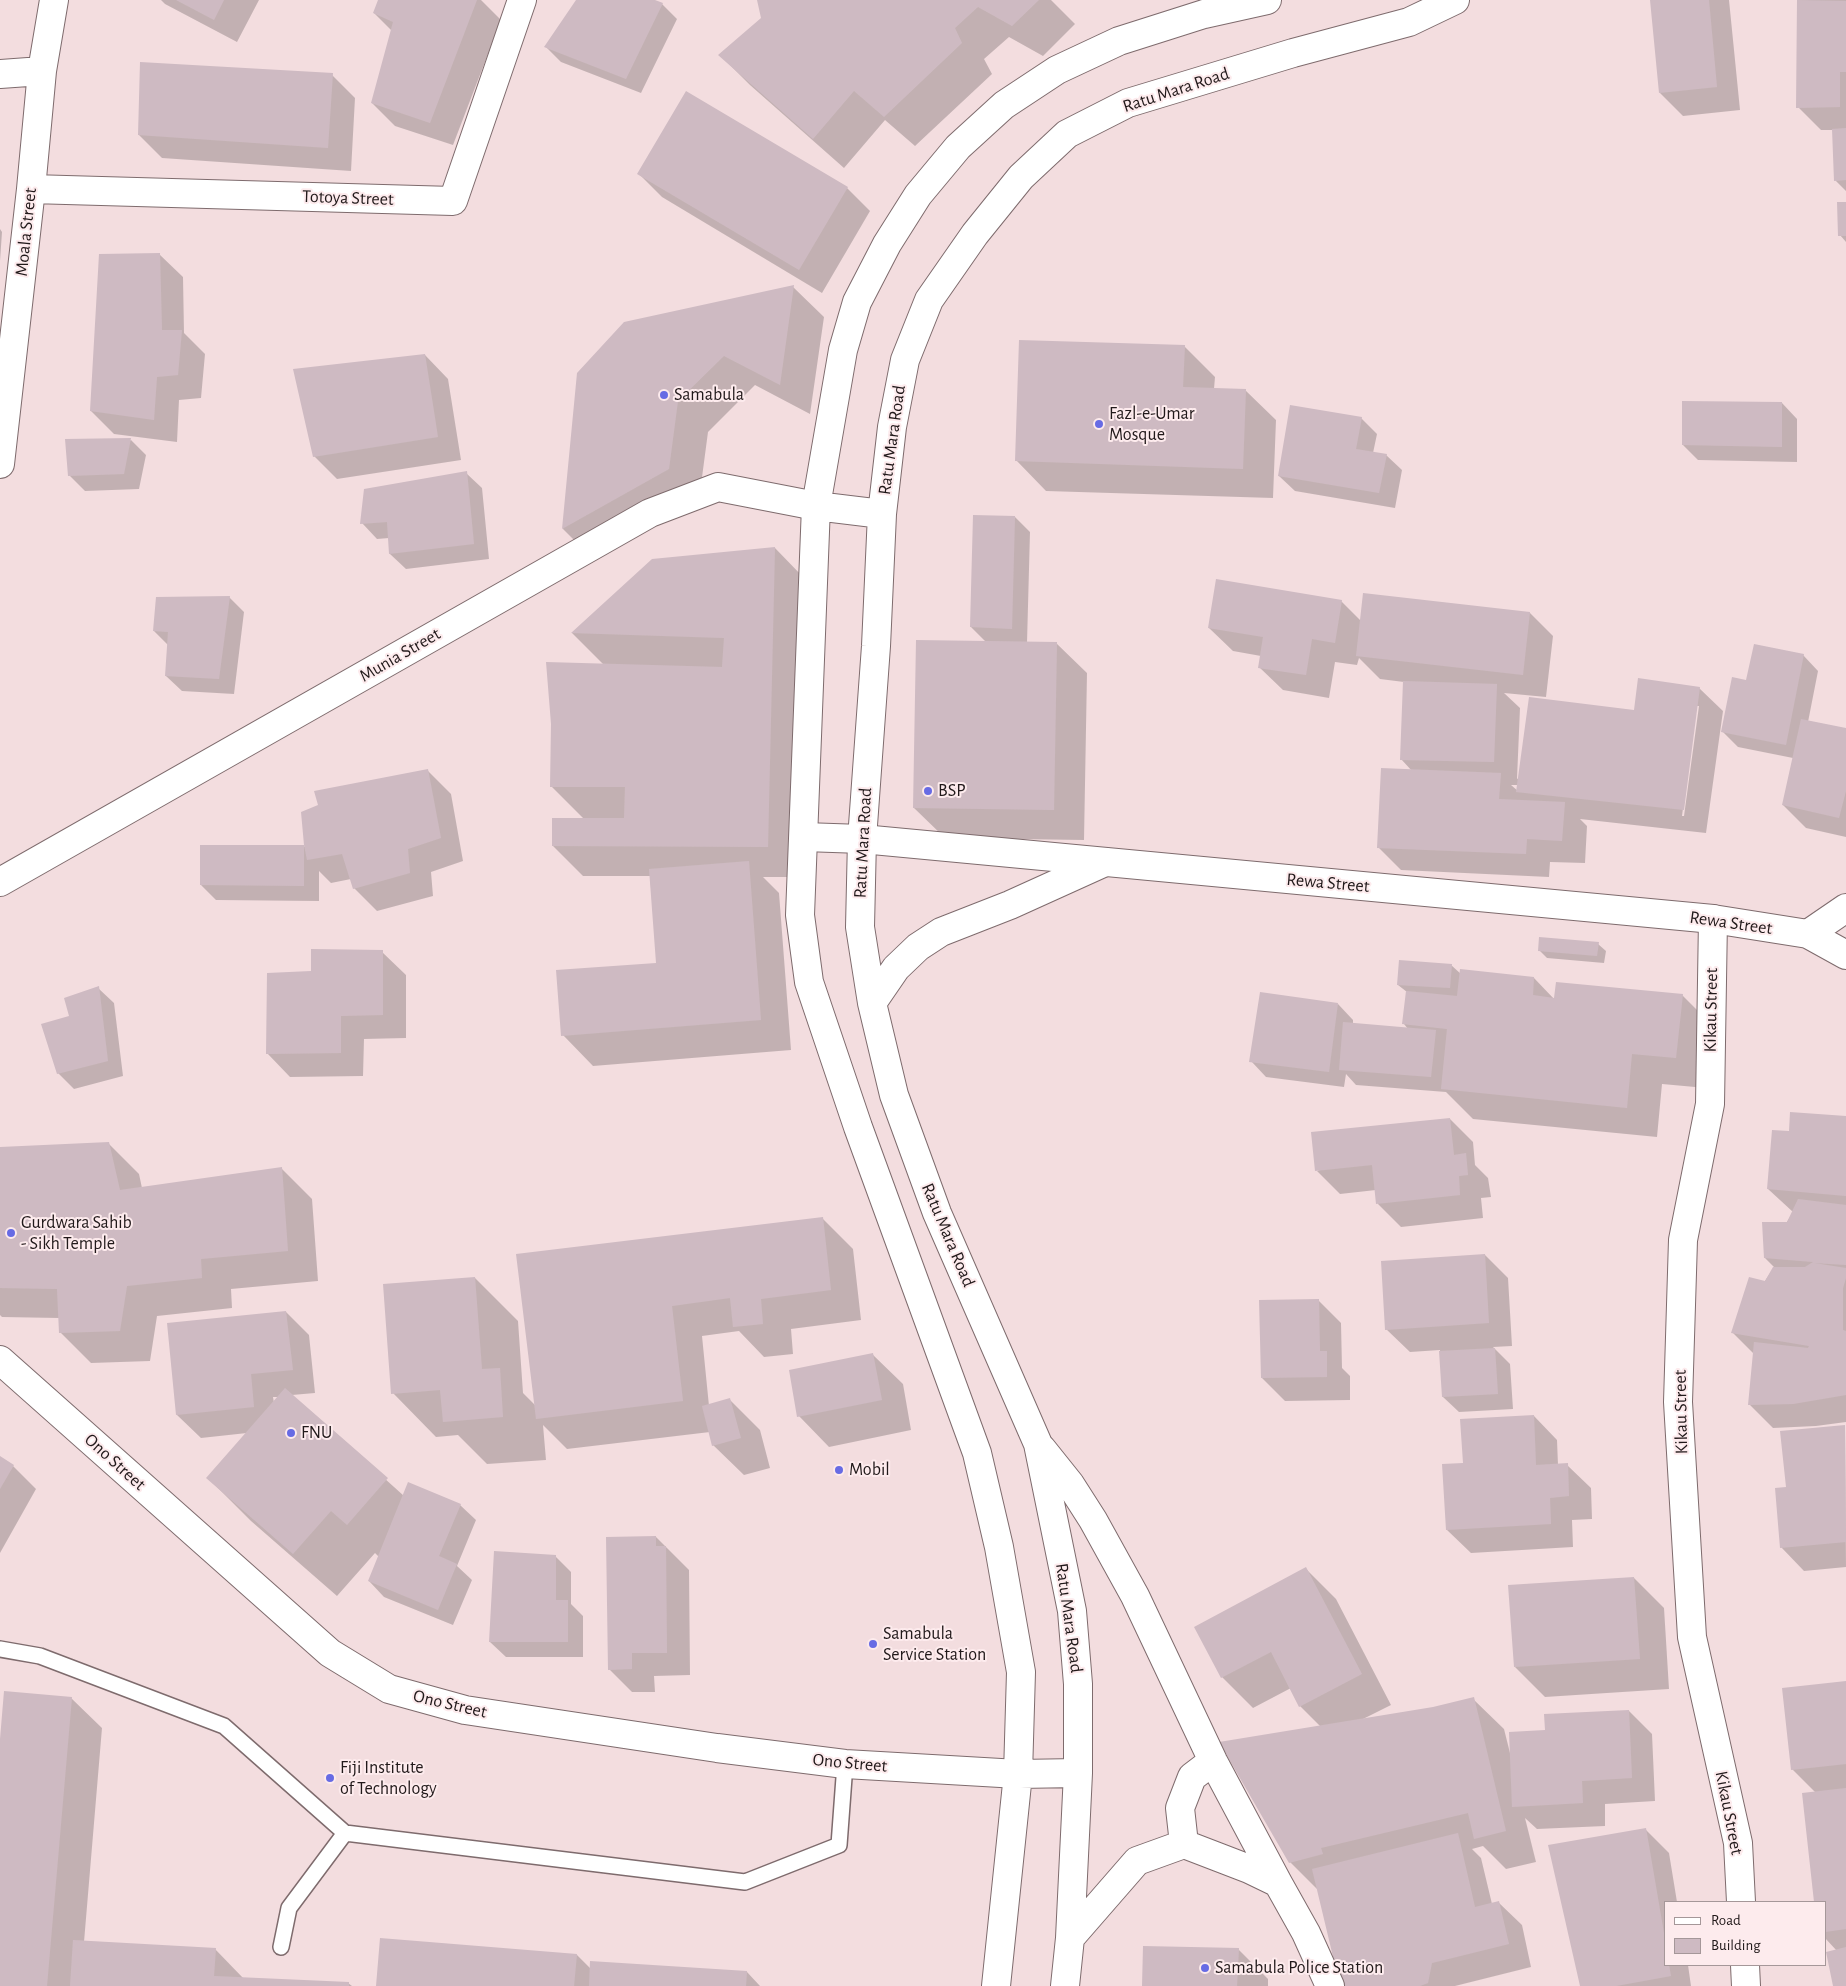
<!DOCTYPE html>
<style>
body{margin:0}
#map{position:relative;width:1846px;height:1986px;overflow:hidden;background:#f3dddf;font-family:"Alegreya Sans",sans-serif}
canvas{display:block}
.legend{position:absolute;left:1664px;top:1901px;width:162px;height:65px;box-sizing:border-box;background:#fdebed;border:1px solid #a59799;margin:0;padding:6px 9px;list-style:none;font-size:15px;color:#21191a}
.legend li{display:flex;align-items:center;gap:10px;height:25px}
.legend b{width:25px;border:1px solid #a59799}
</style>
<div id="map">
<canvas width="1846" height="1986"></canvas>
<ul class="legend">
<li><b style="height:6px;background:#fff"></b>Road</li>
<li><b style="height:14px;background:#cebac2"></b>Building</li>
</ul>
</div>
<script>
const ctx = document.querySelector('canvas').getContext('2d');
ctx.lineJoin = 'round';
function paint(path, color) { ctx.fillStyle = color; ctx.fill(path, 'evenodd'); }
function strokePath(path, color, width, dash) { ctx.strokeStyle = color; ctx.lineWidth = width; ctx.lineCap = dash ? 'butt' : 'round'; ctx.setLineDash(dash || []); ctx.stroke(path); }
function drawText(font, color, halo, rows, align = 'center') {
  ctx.font = font + ' "Alegreya Sans",sans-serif'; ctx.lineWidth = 4; ctx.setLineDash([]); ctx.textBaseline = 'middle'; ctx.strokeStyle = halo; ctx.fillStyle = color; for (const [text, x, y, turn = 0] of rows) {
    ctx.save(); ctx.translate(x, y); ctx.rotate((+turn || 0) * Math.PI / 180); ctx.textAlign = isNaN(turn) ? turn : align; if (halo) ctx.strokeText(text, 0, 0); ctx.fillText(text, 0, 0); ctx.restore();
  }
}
const shadow = new Path2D(`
 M161,0h98l-22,42 -72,-38z
 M379,0h102l20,20 -48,125 -58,-19 -23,-23 20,-72 -18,-18z
 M577,0h75l10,4 15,15 -36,74 -80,-31 -15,-15z
 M758,0h293l24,24 -32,32 -34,-19 -25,22 8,15 -77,72 -30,-26 -41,48 -94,-83 -30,-30 42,-36z
 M1651,0h78l11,110 -57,6 -23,-23z
 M1798,0h48v191l-11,-11 -2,-50h-12l-23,-23z
 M332,75l23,23 -4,73 -189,-13 -23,-23z
 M639,174l208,14 23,23 -48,82 -160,-96z
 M1846,203v39l-6,-7z
 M0,229l2,3 -2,29z
 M159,254l24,23 1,56 21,21 -4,44 -22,2 -2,42 -63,-8 -23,-23z
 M793,287l31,30 -14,97 -55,-29 -47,47 -9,68 -106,59 -30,-30 15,-156z
 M1184,346l31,31 -1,12 31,1 31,30 -3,78 -227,-7 -30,-31z
 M425,355l23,24 13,81 -124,19 -23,-23z
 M1782,403l15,16v43l-99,-2 -15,-15z
 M1361,418l16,16 -4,19 13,2 16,15 -7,38 -100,-17 -16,-15z
 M131,440l15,15 -7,34 -54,2 -16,-16z
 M466,473l16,15 7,71 -83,10 -16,-15 -1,-16 -12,1 -15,-16z
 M1015,517l15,15 -3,111h29l31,30 -3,167 -139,-2 -31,-30 72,-166 -15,-15z
 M775,548l30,31 -8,298h-34l16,16 12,157 -198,16 -30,-31 94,-71 -7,-88h-67l-30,-30 31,-27 -32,-32 52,-122 -32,-32z
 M229,597l15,15 -10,82 -52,-3 -16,-15 2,-31 -14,-14z
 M1341,601l20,20 169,-8 23,23 -7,61 -42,-4 16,15 -3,71 118,-67 64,-24 24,23 -17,122 -126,-14 7,7 -2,37 -35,-1 -1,15 -148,-7 -23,-23 34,-76 -11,-12 3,-77 -24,-3 -21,-21 -2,7 -22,-3 -6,36 -46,-8 -24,-23 2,-11 -28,-5 -24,-23zM1696,706h3l-15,110h-2zM1511,785h7v6z
 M1803,655l15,16 -10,51 38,8v107l-40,-9 -23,-23 10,-47 -55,-11 -15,-15 24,-51z
 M427,770l24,24 12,67 -32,11 2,24 -56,15 -23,-23 -3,-9 -20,4 -12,-12v30l-103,-1 -15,-15 103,-39 3,3z
 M1598,944l8,7 -2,12 -57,-5 -8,-8z
 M382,952l24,23v63l-42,1 -1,37 -73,1 -23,-24 45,-81z
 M1451,965l10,9 73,4 21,22 127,-5 31,31 -7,62 -44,-4 -5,53 -184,-18 -27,-27 -90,-7 -10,-11 -2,13 -78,-10 -15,-16 87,-57 15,16v4l55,5 -4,-5 3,-32 -9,-7z
 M98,988l16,15 9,73 -49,13 -16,-16 13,-56z
 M1846,1112v310l-30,4 -43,2 -23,-23 4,-51 -22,-22 42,-65 -9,-9 28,-46 -25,-23 22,-56 56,-15z
 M1450,1119l23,23 2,23 13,13 3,19 -10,1 2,20 -82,9 -23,-23 -2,-14 -36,4 -23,-23z
 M108,1143l31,31 3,14 139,-20 31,31 6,82 -87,8 1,19 -75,8 -7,45 -59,2 -31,-31 -1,-14 -57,-1 -2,-2v-167z
 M823,1219l30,30 8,71 -70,9 2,25 -29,3 -25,-26 -37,5 7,70 21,-6 30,30 10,38 -26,7 -31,-30 -3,-13 -143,17 -24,-24 3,35 -59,4 -29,-29 -22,2 -43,-44 82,-115 43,43 5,72 13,13 -18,-151z
 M1485,1255l23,23 4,68 -19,1 17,17 3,45 -54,3 -16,-15 -3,-47 -30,2 -24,-23z
 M1318,1300l23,23 1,45 8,8v24l-65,1 -23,-23z
 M286,1312l23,23 6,58 -23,2 112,101 56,9 16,15 -19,46 15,14 -19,45 -69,-28 -15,-16 10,-24 -4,-4 -38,43 -86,-75 -43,-43 39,-45 -46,5 -24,-23 -8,-91zM273,1397h6l-5,6z
 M872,1354l31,30 8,46 -82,17 -30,-31z
 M1534,1416l23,24 1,25h9l24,23 1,31 -20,1 1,27 -102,6 -24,-23 17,-65z
 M1845,1426l1,141 -42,4 -23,-24 6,-59z
 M0,1458l13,8 23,23 -36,64z
 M656,1537l33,33 1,105 -36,1 1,16h-23l-23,-23z
 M555,1556l16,16v32l12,12v41h-77l-16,-15z
 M1306,1569l30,30 55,106 -28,14 70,-10 40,-10 31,30 6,24 37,-22 82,-20 23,23 3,67 -50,3v22l-68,3 -12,-11 11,44 -30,7 -23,-23 -11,3 9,9 11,46 6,-2 24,23 9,42 -76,19h-114l-23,-96 -28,-28 31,-135 -21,-21 -9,-18 -38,20 -31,-31z
 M1634,1578l30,30 5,81 -124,8 -30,-30z
 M1846,1683v303h-12l3,-35 -12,-13v-36h-10l-12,-108 12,-2 -23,-23z
 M71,1698l31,30 -18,214 131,7 29,30 104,4 4,3h-352v-232z
 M1646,1830l23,23 8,49h-12v63h23l3,21h-109z
 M1238,1949l30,30v7h-125z
 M577,1955l14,14 156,3 13,14h-383z`);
const building = new Path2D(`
 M176,0h48l-10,20z
 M378,0h99l-47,123 -59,-20 22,-81 -20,-9z
 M576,0h79l8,3 -37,76 -82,-32z
 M757,0h282l-27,26 -34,-19 -23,21 7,15 -78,74 -30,-26 -41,48 -95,-84 43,-37z
 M1650,0h59l8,87 -58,6z
 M1797,0l49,1v71h-6v35l-44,1z
 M140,62l193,11 -5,75 -190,-13z
 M686,91l162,96 -49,83 -162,-96z
 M1846,128v52l-12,1 -2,-52z
 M1837,202h9v34h-8z
 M160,253l2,77h20l-4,45 -21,2 -3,43 -64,-9 9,-157z
 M794,285l-14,100 -56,-29 -46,45 -9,68 -107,60 15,-156 47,-51z
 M1019,340l166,5 -2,42 63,2 -3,80 -228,-8z
 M425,354l13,83 -125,20 -20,-88z
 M1682,401l100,1v45l-100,-2z
 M1290,405l72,12 -6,32 31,5 -8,39 -101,-17z
 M131,438l-7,36 -56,2 -3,-37z
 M467,471l7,73 -85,10 -2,-32 -27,2 4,-35z
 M973,515l42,1 -3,113 -42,-2z
 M775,547l-7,300 -216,-1v-28h72l1,-31h-75l1,-63 -5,-62 176,5 2,-29 -153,-5 81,-74z
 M1216,579l126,21 -7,43 -23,-4 -6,36 -48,-7 5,-31 -55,-9z
 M1363,593l167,19 -7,63 -167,-19z
 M230,596l-11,83 -54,-3 3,-44 -15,-1 3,-34z
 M916,640l141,2 -3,168 -141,-2z
 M1754,644l50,10 -18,91 -65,-13 11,-55 14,3z
 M1638,678l62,9 -16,123 -168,-18 13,-95 105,13z
 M1403,681l94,3 -3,78 -94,-2z
 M1801,719l45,9v63l-7,27 -57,-13z
 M1381,768l120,5 -2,26 66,3 -3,39 -35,-2 -1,15 -149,-6z
 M428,769l13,69 -33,11 2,24 -57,16 -11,-35 -35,6 -3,-15v41l-104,-1v-40h104l-3,-33 17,-7 -4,-14z
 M749,861l12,159 -200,16 -5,-66 100,-7 -7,-94z
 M1539,937l60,5 -2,14 -59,-5z
 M311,949l72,1v65l-42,1v37l-75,1 1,-81 44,-2z
 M1399,960l53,4 -2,24 -53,-3z
 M1460,969l74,8 -1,18 21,3 2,-16 127,12 -7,64 -44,-4 -5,54 -186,-19 6,-60 -45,-5 4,-33 51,5z
 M99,986l9,75 -51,13 -16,-50 28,-8 -5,-18z
 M1260,992l78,11 -9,69 -80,-10z
 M1343,1022l93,8 -5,47 -92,-7z
 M1790,1112l56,4v80l-79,-7 5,-59 17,1z
 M1450,1118l4,37 12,-2 2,22 -9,1 1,19 -84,9 -4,-39 -57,6 -4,-39z
 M109,1142l11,48 162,-23 6,84 -87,8 1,19 -75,8 -7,45 -61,2 -2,-44 -57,-1v-141z
 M1798,1199l48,6v60l-32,-2 32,5v10l-3,10v42l3,1v64l-53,9 -45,1 6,-63 54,6 1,-2 -78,-13 18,-56 16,4 8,-14h32l8,-5 -49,-4 -2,-36h25z
 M823,1217l8,73 -70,9 2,25 -30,3 -3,-29 -58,8 11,95 -147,18 -20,-165z
 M1485,1254l4,69 -104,7 -4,-69z
 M475,1277l7,92 18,-1 3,49 -60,5 -3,-32 -49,4 -8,-110z
 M1319,1299l1,52h7v26l-66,1 -2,-78z
 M286,1311l7,59 -42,4 3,33 -78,8 -9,-92z
 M1495,1348l3,46 -56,3 -3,-46z
 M873,1353l9,47 -85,17 -8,-47z
 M285,1388l103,90 -41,47 -16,-14 -38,43 -87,-76z
 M730,1398l11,40 -29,8 -10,-40z
 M1534,1415l2,50 32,-2 1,33 -19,2 1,26 -105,6 -4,-66 21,-1 -3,-44z
 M1845,1425l1,117 -66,6 -5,-60 11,-1 -6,-56z
 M0,1456l14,9 -14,24z
 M408,1482l53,22 -22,52 18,8 -19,46 -70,-29z
 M656,1536v10h10l1,107h-35v16l-24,1 -2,-133z
 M494,1551l62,4v45h12v42h-79z
 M1306,1567l56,107 -63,33 -28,-55 -50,26 -27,-51z
 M1634,1577l6,82 -126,8 -6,-82z
 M1846,1681v83l-55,6 -9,-82z
 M4,1691l68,6 -25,289h-47v-247z
 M1474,1697l32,134 -32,8 -6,-26 -147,35 2,6 -34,9 -70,-121 214,-35z
 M1629,1710l3,68 -50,3 1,22 -71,4 -3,-75 36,-2 -1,-16z
 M1846,1788v141l-21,3v-30h-11l-12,-109z
 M1646,1828l19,111v26h4l2,11 -55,10h-36l-32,-141z
 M1458,1833l17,74 24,-6 10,43 -77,19 -4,20 -8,3h-80l-28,-117z
 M380,1938l197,16 -3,32h-198z
 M73,1940l143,8 -2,28 135,6v4h-279z
 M1143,1946l96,2 -2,38h-95z
 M1846,1947v39h-13l-7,-34z
 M590,1961l157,10 -1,15h-157z`);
const service = new Path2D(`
 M0,1649l40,7 184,70 121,107 400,49 94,-37 6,-81
 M281,1947l8,-39 56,-75`);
const minor = new Path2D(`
 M0,74l42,-3
 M31,189l422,12 69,-201
 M0,464l31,-275 11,-118 12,-71
 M0,882l650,-369 68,-26 98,19
 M1713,919l-3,185 -27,136 -5,162 14,235 46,206 3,59
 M0,1360l330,293 59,36 76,21 252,38 128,16 173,10
 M1745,1965l1,21`);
const tertiary = new Path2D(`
 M1808,934l38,-26`);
const primary = new Path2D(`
 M804,837l58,2 851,80 95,15 38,21`);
const trunk = new Path2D(`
 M816,506l66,8
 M872,1003l24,-35 22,-21 23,-15 69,-27 95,-43
 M1042,1449l28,35 23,36 42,76 78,165 65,122 28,50 24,53
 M1018,1774l60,-1
 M1184,1844l-4,-36 12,-31 21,-16
 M1070,1938l67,-77 47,-17 65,25 29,14
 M996,1986l22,-212 3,-102 -22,-125 -22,-94 -119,-326 -49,-145 -9,-67 16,-409 27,-156 14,-48 30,-58 31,-49 40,-48 46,-42 53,-35 62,-29 85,-27 63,-14
 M1065,1986l5,-48 8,-165v-89l-6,-73 -34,-167 -101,-231 -43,-118 -22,-92 -12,-76 2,-88 14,-193 6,-132 10,-87 13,-67 24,-60 46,-66 46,-57 46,-43 61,-31 165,-50 116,-31 46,-22`);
const markers = [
 [664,395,5,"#676be4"],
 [1099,424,5,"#676be4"],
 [928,791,5,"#676be4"],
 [11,1233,5,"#676be4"],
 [291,1433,5,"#676be4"],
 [839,1470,5,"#676be4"],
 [873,1644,5,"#676be4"],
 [330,1778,5,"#676be4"],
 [1205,1968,5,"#676be4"]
];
const streetNames = [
 ["Ratu Mara Road",1176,90,-18],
 ["Totoya Street",348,198,2],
 ["Moala Street",26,232,-84],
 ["Ratu Mara Road",892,440,-82],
 ["Munia Street",400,655,-30],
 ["Ratu Mara Road",863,843,-87],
 ["Rewa Street",1328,883,5],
 ["Rewa Street",1731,923,8],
 ["Kikau Street",1711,1010,-89],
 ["Ratu Mara Road",948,1235,67],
 ["Kikau Street",1681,1412,-91],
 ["Ono Street",115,1462,42],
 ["Ratu Mara Road",1069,1618,82],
 ["Ono Street",450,1704,13],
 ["Ono Street",850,1763,5],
 ["Kikau Street",1729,1813,79]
];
const poiNames = [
 ["Samabula",674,395],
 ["Fazl-e-Umar",1109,414],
 ["Mosque",1109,435],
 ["BSP",938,791],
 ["Gurdwara Sahib",21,1223],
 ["- Sikh Temple",21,1244],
 ["FNU",301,1433],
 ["Mobil",849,1470],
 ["Samabula",883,1634],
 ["Service Station",883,1655],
 ["Fiji Institute",340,1768],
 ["of Technology",340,1789],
 ["Samabula Police Station",1215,1968]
];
paint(shadow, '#0003');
paint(building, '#cebac2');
strokePath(service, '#7e6b6d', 18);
strokePath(minor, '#7e6b6d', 30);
strokePath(tertiary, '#7e6b6d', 30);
strokePath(primary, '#7e6b6d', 30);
strokePath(trunk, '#7e6b6d', 30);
strokePath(service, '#fff', 15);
strokePath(minor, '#fff', 28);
strokePath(tertiary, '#fff', 28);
strokePath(primary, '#fff', 28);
strokePath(trunk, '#fff', 28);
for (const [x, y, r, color] of markers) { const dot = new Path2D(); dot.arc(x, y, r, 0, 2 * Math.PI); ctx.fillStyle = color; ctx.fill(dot); strokePath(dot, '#fdebed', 2); }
drawText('18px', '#21191a', '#fdebed', streetNames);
drawText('18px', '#21191a', '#fdebed', poiNames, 'left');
</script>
